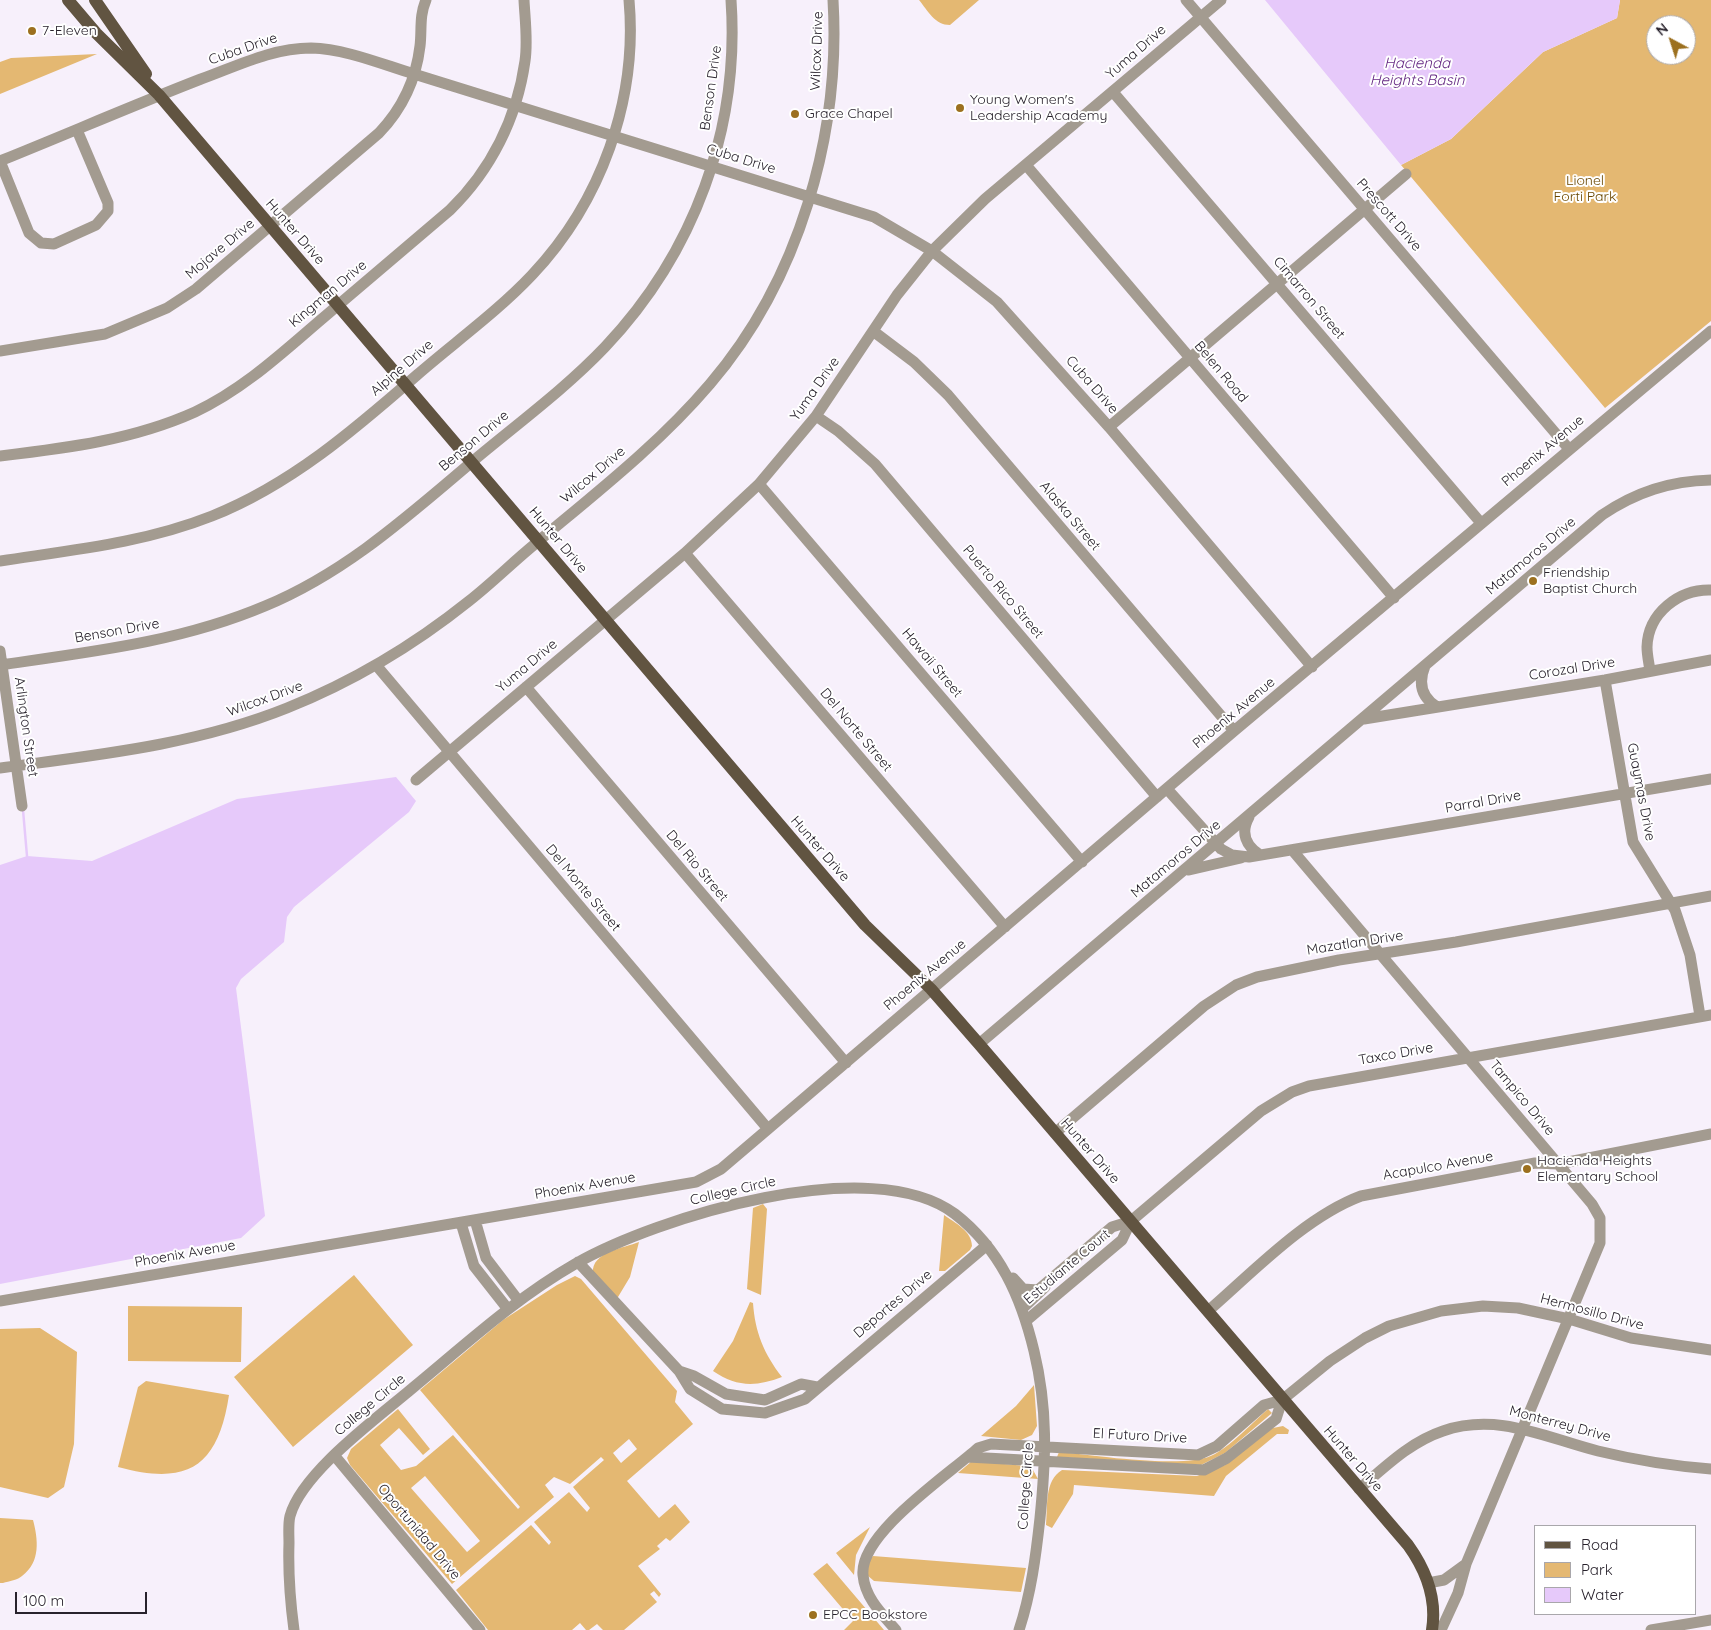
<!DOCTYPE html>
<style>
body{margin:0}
#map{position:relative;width:1711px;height:1630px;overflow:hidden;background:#f7f0fb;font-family:Quicksand,sans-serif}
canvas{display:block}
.legend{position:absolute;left:1534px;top:1525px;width:162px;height:90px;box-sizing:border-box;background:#fff;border:1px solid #a9a7ab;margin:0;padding:6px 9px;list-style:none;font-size:15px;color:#28222c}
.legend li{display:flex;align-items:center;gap:10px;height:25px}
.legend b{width:25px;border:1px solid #a9a7ab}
.north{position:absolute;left:1646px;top:15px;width:50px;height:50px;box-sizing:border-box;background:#fff;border:1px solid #a9a7ab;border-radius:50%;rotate:320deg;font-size:14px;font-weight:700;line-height:20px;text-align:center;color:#28222c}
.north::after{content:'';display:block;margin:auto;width:18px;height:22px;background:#9c701f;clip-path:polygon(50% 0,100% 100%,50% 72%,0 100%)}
.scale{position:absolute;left:15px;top:1592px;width:132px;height:22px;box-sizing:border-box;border:2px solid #28222c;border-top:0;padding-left:6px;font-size:15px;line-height:18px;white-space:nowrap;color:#28222c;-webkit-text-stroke:4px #fff;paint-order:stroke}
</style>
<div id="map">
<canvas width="1711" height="1630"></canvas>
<ul class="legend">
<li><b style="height:6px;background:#615441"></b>Road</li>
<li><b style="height:14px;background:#e4b872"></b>Park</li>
<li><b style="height:14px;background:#e6c9fa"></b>Water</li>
</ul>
<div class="north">N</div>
<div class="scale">100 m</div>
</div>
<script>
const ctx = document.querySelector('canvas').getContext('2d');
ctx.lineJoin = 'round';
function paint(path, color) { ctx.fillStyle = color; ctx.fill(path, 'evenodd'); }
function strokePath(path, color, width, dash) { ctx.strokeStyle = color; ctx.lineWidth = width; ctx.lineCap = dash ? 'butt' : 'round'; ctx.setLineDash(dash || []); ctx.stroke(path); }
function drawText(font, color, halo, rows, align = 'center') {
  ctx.font = font + ' Quicksand,sans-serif'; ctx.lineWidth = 4; ctx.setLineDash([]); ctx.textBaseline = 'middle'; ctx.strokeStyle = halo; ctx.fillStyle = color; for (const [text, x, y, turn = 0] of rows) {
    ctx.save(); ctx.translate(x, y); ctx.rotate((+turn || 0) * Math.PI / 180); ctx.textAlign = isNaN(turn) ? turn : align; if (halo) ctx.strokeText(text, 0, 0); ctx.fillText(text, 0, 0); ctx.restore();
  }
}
const green = new Path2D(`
 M919,0h60l-29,25c-15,0 -22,-14 -31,-25z
 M1620,0h91v321l-106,87 -204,-243 50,-26 92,-87 74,-34zM1656,25h30v30h-30z
 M97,54l-97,40v-32l11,-4z
 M763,1204l4,5 -6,86 -14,-6 6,-81z
 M944,1215c11,8 28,16 28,31l-2,4 -25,21h-6z
 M639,1242l-9,35 -12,20h-3l-22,-24c-2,-21 31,-25 46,-31z
 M354,1275l59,70 -120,102 -59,-70z
 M575,1276l6,3 96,112 -2,11 18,22 -66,57 32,37 16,-14 15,18 -20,19 -4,-3 -9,8 3,3 -22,17 23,28 -2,3 -5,-6 -4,3 7,8 -33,28h-21l-6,-6 -8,6h-3l-6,-7 -8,7h-84l-32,-40 75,-65 18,20 2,-3 -17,-20 35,-30 18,20 3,-4 -17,-21 31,-27 -3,-3 -31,27 -16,-7 -9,8 9,12 -102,87 -102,-119 -3,-7 4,-9 47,-40 32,40 -7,6 -24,-27 -19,17 21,25 15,-4 37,-31 65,74 2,-2 -100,-117 83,-70 54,-35zM629,1439l8,10 -16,14 -8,-10zM425,1476l55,65 -13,11 -56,-64z
 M750,1302l3,1c2,29 11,51 29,74 -26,10 -46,10 -69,-6l20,-30z
 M128,1306l114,1 -1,55 -113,-1z
 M40,1328l37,24 -3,92 -10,43 -16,11 -48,-11v-158z
 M146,1381l83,14c-11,72 -41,91 -111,72l20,-80z
 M1034,1385l3,41 -5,9 -11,5 -40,-4 35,-30z
 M1268,1409l4,4 -47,40 -24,12 -144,-8 2,-5c35,3 129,18 156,2 20,-12 37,-31 53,-45z
 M1283,1426l6,4 -1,4h-11l-51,42 -12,20 -140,-11 -1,9 -21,34 -6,-3c2,-19 -2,-44 16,-55l135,6 28,-11 43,-36z
 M972,1461l54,5 7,4 5,9 -80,-6z
 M0,1518l33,2c5,19 8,42 -11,56 -4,4 -13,5 -19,7h-3z
 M870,1527l-14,28 -2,20 -18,-22z
 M873,1556l153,12 -5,24 -147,-11 -7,-6 2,-15z
 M827,1563l57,67h-40l9,-9 -40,-47z`);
const water = new Path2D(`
 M1265,0h355l-3,18 -74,34 -92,87 -50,26z
 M396,777l20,24 -7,11 -115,95 -7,10 -3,25 -43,37 -5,9 29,228 -24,22 -241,46v-419l27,-9 65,5 145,-62z`);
const stream = new Path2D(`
 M23,810l4,46`);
const minor = new Path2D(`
 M1186,0l383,449
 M1113,92l368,431
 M0,161c67,-27 134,-56 201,-82 36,-13 71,-31 110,-31 35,1 70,16 103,26l460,143 58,34 65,51 112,125 203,240
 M0,161l29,72 12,10 13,1 42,-19 12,-14v-8l-31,-73
 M1026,165l368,433
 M873,331l41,31 34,33 286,336
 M0,351l105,-17 62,-26 29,-19 183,-156c23,-24 37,-53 41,-87 2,-16 -1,-30 6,-46
 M816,416l22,15 37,33 282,333
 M1109,427l297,-253
 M0,456c67,-8 133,-16 195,-44 49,-23 88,-60 128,-94 42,-36 85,-72 127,-108 41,-40 67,-92 75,-149 3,-20 0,-41 -1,-61
 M759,484l323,378
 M685,553l320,374
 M0,561c72,-11 144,-18 212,-45 78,-31 142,-86 205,-141 38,-33 80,-63 115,-100 69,-73 106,-175 97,-275
 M0,651l22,155
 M0,665c90,-13 180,-23 265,-59 80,-33 143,-90 208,-145 44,-37 92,-72 132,-114 89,-94 135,-218 126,-347
 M376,665l392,464
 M1425,666c-7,17 -4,31 12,41
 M1650,671c-1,-8 -3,-16 -3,-24 1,-34 32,-58 64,-57
 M1605,680l28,162 42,68 15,45 10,61
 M526,687l320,376
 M1364,719l241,-39 106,-20
 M0,768c97,-13 195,-23 287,-60 65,-26 127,-63 182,-107 23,-18 44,-39 66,-57 61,-51 124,-100 175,-160 89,-104 131,-249 123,-384
 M416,780l269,-227 74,-69 57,-68 81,-121 35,-44 53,-52 236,-199
 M1168,790l53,59 11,6 17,2 462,-78
 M1249,817c-9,16 -3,29 11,38
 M1293,851l299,353 8,14v25l-134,321 -8,29 -17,37
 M1189,870l52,-12
 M979,1044c209,-175 416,-352 623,-529 34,-23 68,-34 109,-35
 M1055,1133l149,-127 32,-21 21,-8 82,-17 117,-18 255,-46
 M475,1220l11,38 32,42
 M461,1223l13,43 33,42
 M578,1262l101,109 11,18 32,20 43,4 40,-14 182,-154
 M1013,1278l10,11 15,1 74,-63 19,-6 130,-110 31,-19 17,-6 402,-71
 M0,1301l696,-119 25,-13 47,-40 466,-398 477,-400
 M1023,1308l22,-21
 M1208,1311c45,-39 97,-94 153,-115l174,-33 23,1 153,-30
 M1027,1320l95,-80 9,-19
 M679,1371l15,5 32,18 39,6 36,-16 16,3
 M334,1455l146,175
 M968,1457l236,13 23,-12 49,-39 6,-19
 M1359,1489c26,-22 51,-47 84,-58 55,-19 103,7 155,20 37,9 75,15 113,18
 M1428,1583l16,-3 22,-16
 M294,1630c-4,-30 -6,-57 -5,-87 0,-8 -1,-19 1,-27 12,-44 90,-100 125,-130 52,-43 101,-88 160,-122 82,-47 297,-113 380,-50 45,35 66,83 79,137 14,58 12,107 6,167 -4,37 -9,76 -21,112
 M896,1630c-14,-16 -31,-32 -33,-55 -4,-41 85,-100 115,-127l13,-4 207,11 19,-9 47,-41 18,-5 48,-39 35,-23 24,-12 52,-15 42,-5 35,2 51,11 62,19 80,12
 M1651,1630l60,-10`);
const major = new Path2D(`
 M68,0l28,33 63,62 706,830 66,64 48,55 429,501c18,25 29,54 24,85
 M95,0l51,74`);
const markers = [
 [32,31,5,"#9c701f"],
 [960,108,5,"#9c701f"],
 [795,114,5,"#9c701f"],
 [1533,581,5,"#9c701f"],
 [1527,1169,5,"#9c701f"],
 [813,1615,5,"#9c701f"]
];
const poiNames = [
 ["7-Eleven",42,31],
 ["Young Women's",970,100],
 ["Leadership Academy",970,116],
 ["Grace Chapel",805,114],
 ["Friendship",1543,573],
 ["Baptist Church",1543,589],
 ["Hacienda Heights",1537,1161],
 ["Elementary School",1537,1177],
 ["EPCC Bookstore",823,1615]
];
const streetNames = [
 ["Cuba Drive",243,49,-19],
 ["Wilcox Drive",817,51,-88],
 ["Yuma Drive",1136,52,-41],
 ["Benson Drive",711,88,-82],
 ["Cuba Drive",741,159,17],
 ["Prescott Drive",1389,215,49],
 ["Hunter Drive",295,232,49],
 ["Mojave Drive",220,249,-40],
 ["Kingman Drive",328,294,-40],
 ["Cimarron Street",1309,298,50],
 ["Alpine Drive",402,368,-41],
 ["Belen Road",1221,372,50],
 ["Cuba Drive",1092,385,49],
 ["Yuma Drive",815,389,-55],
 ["Benson Drive",474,441,-40],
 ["Phoenix Avenue",1543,451,-40],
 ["Wilcox Drive",593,475,-40],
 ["Alaska Street",1070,516,50],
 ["Hunter Drive",558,540,50],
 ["Matamoros Drive",1531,556,-40],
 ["Puerto Rico Street",1003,592,50],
 ["Benson Drive",117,631,-10],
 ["Hawaii Street",932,663,50],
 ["Yuma Drive",527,666,-40],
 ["Corozal Drive",1572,669,-9],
 ["Wilcox Drive",265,699,-20],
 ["Phoenix Avenue",1234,713,-40],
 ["Arlington Street",26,727,82],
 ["Del Norte Street",856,730,50],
 ["Guaymas Drive",1641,792,79],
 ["Parral Drive",1483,802,-10],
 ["Hunter Drive",820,849,49],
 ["Matamoros Drive",1176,859,-40],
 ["Del Rio Street",697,866,50],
 ["Del Monte Street",583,888,50],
 ["Mazatlan Drive",1355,943,-9],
 ["Phoenix Avenue",925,975,-40],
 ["Taxco Drive",1396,1054,-10],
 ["Tampico Drive",1522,1098,50],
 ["Hunter Drive",1090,1151,49],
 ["Acapulco Avenue",1438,1166,-10],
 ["Phoenix Avenue",585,1186,-10],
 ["College Circle",733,1191,-13],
 ["Phoenix Avenue",185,1254,-10],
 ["Estudiante Court",1067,1267,-40],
 ["Deportes Drive",893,1304,-40],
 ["Hermosillo Drive",1592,1312,15],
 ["College Circle",370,1405,-40],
 ["Monterrey Drive",1560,1424,15],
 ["El Futuro Drive",1140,1436,3],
 ["Hunter Drive",1353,1459,49],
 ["College Circle",1026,1486,-86],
 ["Oportunidad Drive",419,1532,50]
];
const parkNames = [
 ["Lionel",1585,181],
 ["Forti Park",1585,197]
];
const waterNames = [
 ["Hacienda",1417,63],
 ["Heights Basin",1417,80]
];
paint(green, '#e4b872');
paint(water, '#e6c9fa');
strokePath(stream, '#e6c9fa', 2.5);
strokePath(minor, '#a39b90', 11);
strokePath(major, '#615441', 12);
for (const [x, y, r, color] of markers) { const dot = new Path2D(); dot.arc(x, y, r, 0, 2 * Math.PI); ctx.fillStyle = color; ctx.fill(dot); strokePath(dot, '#fff', 2); }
drawText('14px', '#28222c', '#fff', poiNames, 'left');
drawText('14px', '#28222c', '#fff', streetNames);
drawText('14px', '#6a4700', '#fff', parkNames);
drawText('italic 15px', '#652883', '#fff', waterNames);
</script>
